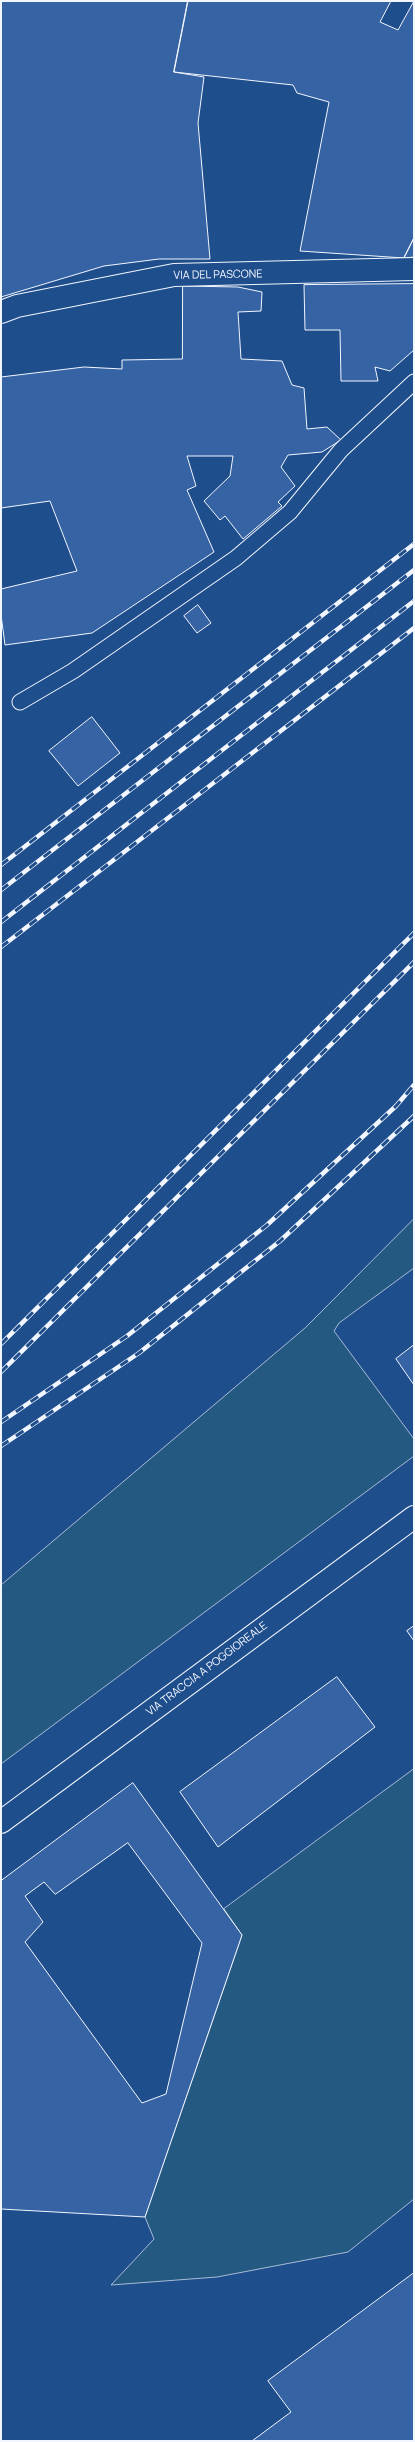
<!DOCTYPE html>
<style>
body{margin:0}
#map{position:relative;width:415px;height:2442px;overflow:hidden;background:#1f4e8c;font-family:Manrope,sans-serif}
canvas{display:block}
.frame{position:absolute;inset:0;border:2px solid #f2f6ff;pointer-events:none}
</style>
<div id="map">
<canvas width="415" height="2442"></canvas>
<div class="frame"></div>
</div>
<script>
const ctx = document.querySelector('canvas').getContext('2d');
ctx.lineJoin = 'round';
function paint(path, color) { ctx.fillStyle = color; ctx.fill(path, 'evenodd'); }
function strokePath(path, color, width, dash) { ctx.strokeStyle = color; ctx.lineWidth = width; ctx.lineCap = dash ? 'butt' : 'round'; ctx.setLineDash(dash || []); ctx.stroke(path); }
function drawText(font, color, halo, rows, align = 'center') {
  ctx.font = font + ' Manrope,sans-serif'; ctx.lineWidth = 3; ctx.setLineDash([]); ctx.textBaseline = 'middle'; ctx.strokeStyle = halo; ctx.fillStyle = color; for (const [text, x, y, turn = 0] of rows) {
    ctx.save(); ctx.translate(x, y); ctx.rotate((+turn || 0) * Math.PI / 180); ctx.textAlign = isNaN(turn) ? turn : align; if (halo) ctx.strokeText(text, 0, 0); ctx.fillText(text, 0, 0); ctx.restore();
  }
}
const green = new Path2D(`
 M414,1219v49l-75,55 -5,8 80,108v17l-413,308v-179l304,-257z
 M414,1769v430l-66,53 -131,25 -106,8 43,-46 -9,-22 97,-282 -18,-26z`);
const building = new Path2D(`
 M1,1h187l-14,71 30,5 -6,46 12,136h-51l-55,7 -103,31z
 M188,1h203l-11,21 18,8 16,-29v237l-10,20 -104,-7 29,-149 -32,-9 -4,-8 -119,-13z
 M414,238v19l-10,1z
 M414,284v66l-24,21 -15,-4 3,14h-37l-1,-51h-35l-1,-45z
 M183,286l55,1 24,5 -1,19 -23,1 3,47 41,2 10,24 12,3 3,41 20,-2 14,13 -19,12 -34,3 -7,12 14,19 -17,16 4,4 -39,33 -18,-23 -5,4 -16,-19 26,-25 3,-20h-46l9,30 -9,4 27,62 -122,81 -87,12 -4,-30v-26l76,-18 -27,-70 -49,7v-131l83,-10 38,2v-9l60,-1z
 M198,605l13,18 -14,10 -13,-17z
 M92,717l28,36 -42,33 -29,-35z
 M414,1345v40l-18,-26z
 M414,1626v15l-7,-10z
 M337,1677l38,50 -157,120 -38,-55z
 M133,1783l109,152 -97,282 -144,-8v-328zM128,1843l74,100 -36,151 -24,9 -117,-161 18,-20 -18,-26 19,-14 11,12z
 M414,2273v168h-162l39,-29 -23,-31z`);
const lane = new Path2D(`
 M20,702l53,-31 163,-113 54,-46 51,-62 73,-68`);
const street = new Path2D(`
 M1,312l16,-6 157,-31 240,-6
 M1,1822l413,-305`);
const rail = new Path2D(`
 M1,865l413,-321
 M1,890l413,-320
 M1,922l413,-321
 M1,947l413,-319
 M1,1344l413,-411
 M1,1372l413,-410
 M1,1422l126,-86 140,-111 129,-119 18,-21
 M1,1446l138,-93 141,-112 134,-125`);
const streetNames = [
 ["VIA DEL PASCONE",218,275,-1],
 ["VIA TRACCIA A POGGIOREALE",207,1669,-37]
];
paint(green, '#245a82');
strokePath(green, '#a8bbd7', 1);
paint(building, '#3563a3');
strokePath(building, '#f2f6ff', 1);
strokePath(lane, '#f2f6ff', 17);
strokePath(street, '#f2f6ff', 24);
strokePath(lane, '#1f4e8c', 15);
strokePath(street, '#1f4e8c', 22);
strokePath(rail, '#f2f6ff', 4.5);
strokePath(rail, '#1f4e8c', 3, [9]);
drawText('11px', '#f2f6ff', '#1f4e8c', streetNames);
</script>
